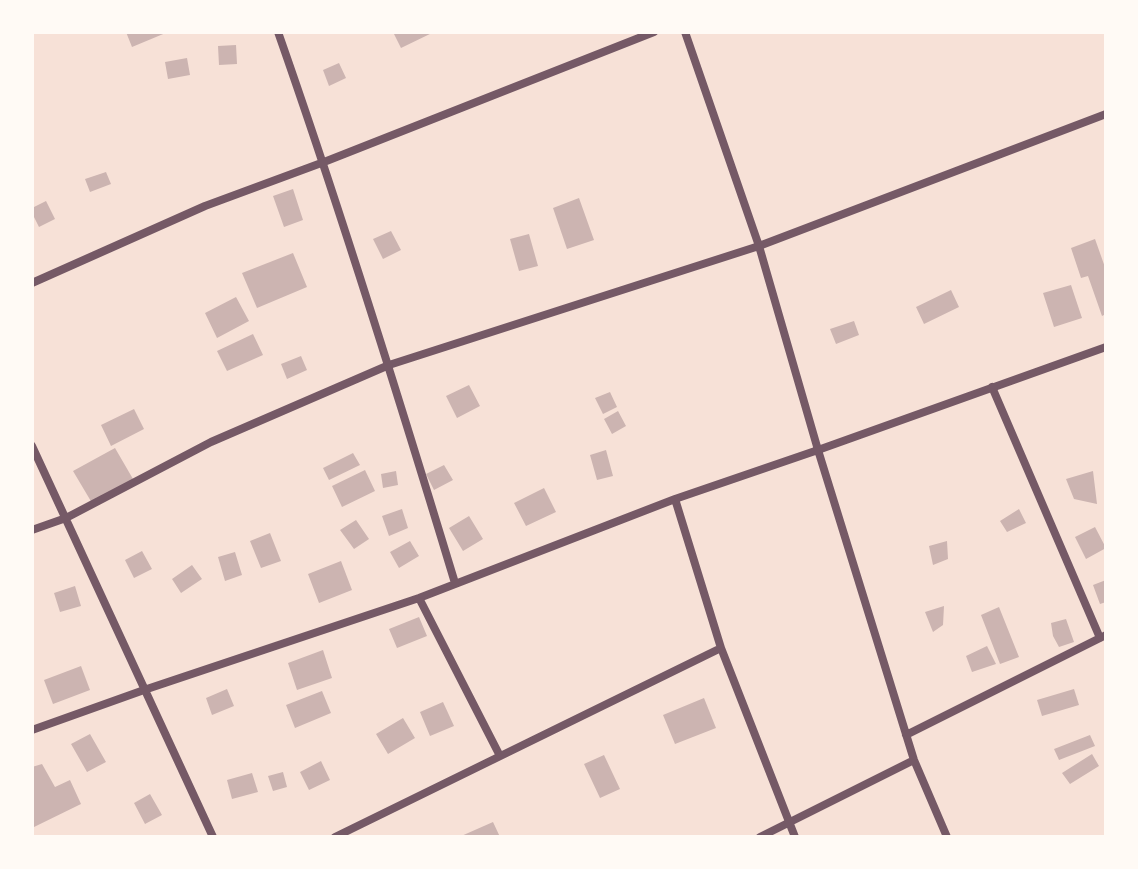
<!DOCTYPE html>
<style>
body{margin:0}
#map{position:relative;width:1138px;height:869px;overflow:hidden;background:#f7e1d7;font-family:"DejaVu Sans",sans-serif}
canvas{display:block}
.frame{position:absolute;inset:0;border:34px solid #fffaf5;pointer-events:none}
</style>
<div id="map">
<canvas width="1138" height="869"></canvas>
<div class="frame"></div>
</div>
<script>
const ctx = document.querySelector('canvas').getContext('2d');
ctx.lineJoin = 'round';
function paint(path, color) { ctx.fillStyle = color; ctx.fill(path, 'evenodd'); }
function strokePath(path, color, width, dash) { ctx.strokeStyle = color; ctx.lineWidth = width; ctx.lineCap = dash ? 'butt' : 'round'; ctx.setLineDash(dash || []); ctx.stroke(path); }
const building = new Path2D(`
 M126,32h42l-36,15z
 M393,32h41l-33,16z
 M236,45l1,19 -18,1 -1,-19z
 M187,58l3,17 -22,4 -3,-17z
 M339,63l7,15 -17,8 -6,-16z
 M106,172l5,12 -21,8 -5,-13z
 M293,189l10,31 -19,7 -11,-31z
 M579,198l15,42 -27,9 -14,-41z
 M46,201l9,18 -16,8 -7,-14v-5z
 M391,231l10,19 -18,9 -10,-20z
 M529,234l9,32 -19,5 -9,-32z
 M1095,239l11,31v44l-4,2 -14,-40 -7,2 -10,-30z
 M293,253l14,34 -50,21 -15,-35z
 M1071,285l11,33 -28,9 -11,-34z
 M951,290l8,17 -35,17 -8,-17z
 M236,297l13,24 -32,17 -12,-25z
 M854,321l5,14 -23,9 -6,-15z
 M253,334l10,21 -36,16 -10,-20z
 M301,356l6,14 -20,9 -6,-15z
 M469,385l11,21 -23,12 -11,-22z
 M610,392l7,15 -14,7 -8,-16z
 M134,409l10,20 -33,17 -10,-21z
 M618,411l8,15 -14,8 -8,-15z
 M115,448l18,31 -41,24 -19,-32z
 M606,450l7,26 -16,4 -7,-25z
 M353,453l7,12 -31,15 -6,-12z
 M444,465l9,15 -19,10 -8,-16z
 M365,470l10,21 -33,16 -10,-21z
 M396,471l2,14 -15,3 -2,-14z
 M1093,471l4,33 -23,-5 -8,-20z
 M544,488l12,24 -30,14 -12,-23z
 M402,509l6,19 -19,8 -7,-20z
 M1019,509l7,14 -19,9 -7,-11z
 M469,516l14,23 -20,12 -14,-23z
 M356,520l13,19 -15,10 -14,-19z
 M1095,527l11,21 -20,11 -11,-22z
 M270,533l11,28 -20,7 -11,-27z
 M410,541l9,15 -20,12 -9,-16z
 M947,541l1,18 -15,6 -4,-19z
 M142,551l10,18 -18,9 -9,-18z
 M235,552l7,23 -17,6 -7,-24z
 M341,561l11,29 -33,13 -11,-29z
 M192,565l10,14 -21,14 -9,-14z
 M1106,580v22l-6,2 -7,-19z
 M75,586l6,20 -21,6 -6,-19z
 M944,606l-1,19 -10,7 -8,-20z
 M999,607l20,50 -19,7 -19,-49z
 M419,617l8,19 -30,12 -8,-19z
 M1066,619l8,23 -15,5 -6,-11 -2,-13z
 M987,646l9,18 -24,8 -6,-16z
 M323,650l9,28 -35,12 -9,-27z
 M81,666l9,24 -37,14 -9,-24z
 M227,689l7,17 -22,9 -6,-17z
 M1074,689l5,16 -37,11 -5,-16z
 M322,691l9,22 -36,15 -9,-23z
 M704,698l12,30 -41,16 -12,-29z
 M443,702l11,24 -24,10 -10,-24z
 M403,718l12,20 -27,16 -12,-20z
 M90,734l16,28 -19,10 -16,-28z
 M1090,735l5,11 -36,14 -5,-11z
 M1092,754l7,12 -29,18 -8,-11z
 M604,755l16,34 -20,9 -16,-34z
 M321,761l9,19 -21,10 -9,-18z
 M42,764l13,23 15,-7 11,24 -49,24v-61z
 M283,772l4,15 -14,4 -5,-15z
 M252,773l6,19 -26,7 -5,-19z
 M150,794l12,21 -17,9 -11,-21z
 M493,822l7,15h-41z`);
const minor = new Path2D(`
 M278,32c64,182 121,366 177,551
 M685,32l74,214 59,204 96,310 33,77
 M32,283l173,-77 119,-44 330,-130
 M992,387l108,251
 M32,446l181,391
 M675,499l46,149 74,189
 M32,530l34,-12 145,-76 178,-77 370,-119 347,-132
 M419,598l81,158
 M32,730l112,-40 275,-92 256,-99 143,-49 288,-103
 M906,735l200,-100
 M335,837l386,-189
 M760,837l154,-77`);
paint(building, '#ccb4b1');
strokePath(minor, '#755966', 8);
</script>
